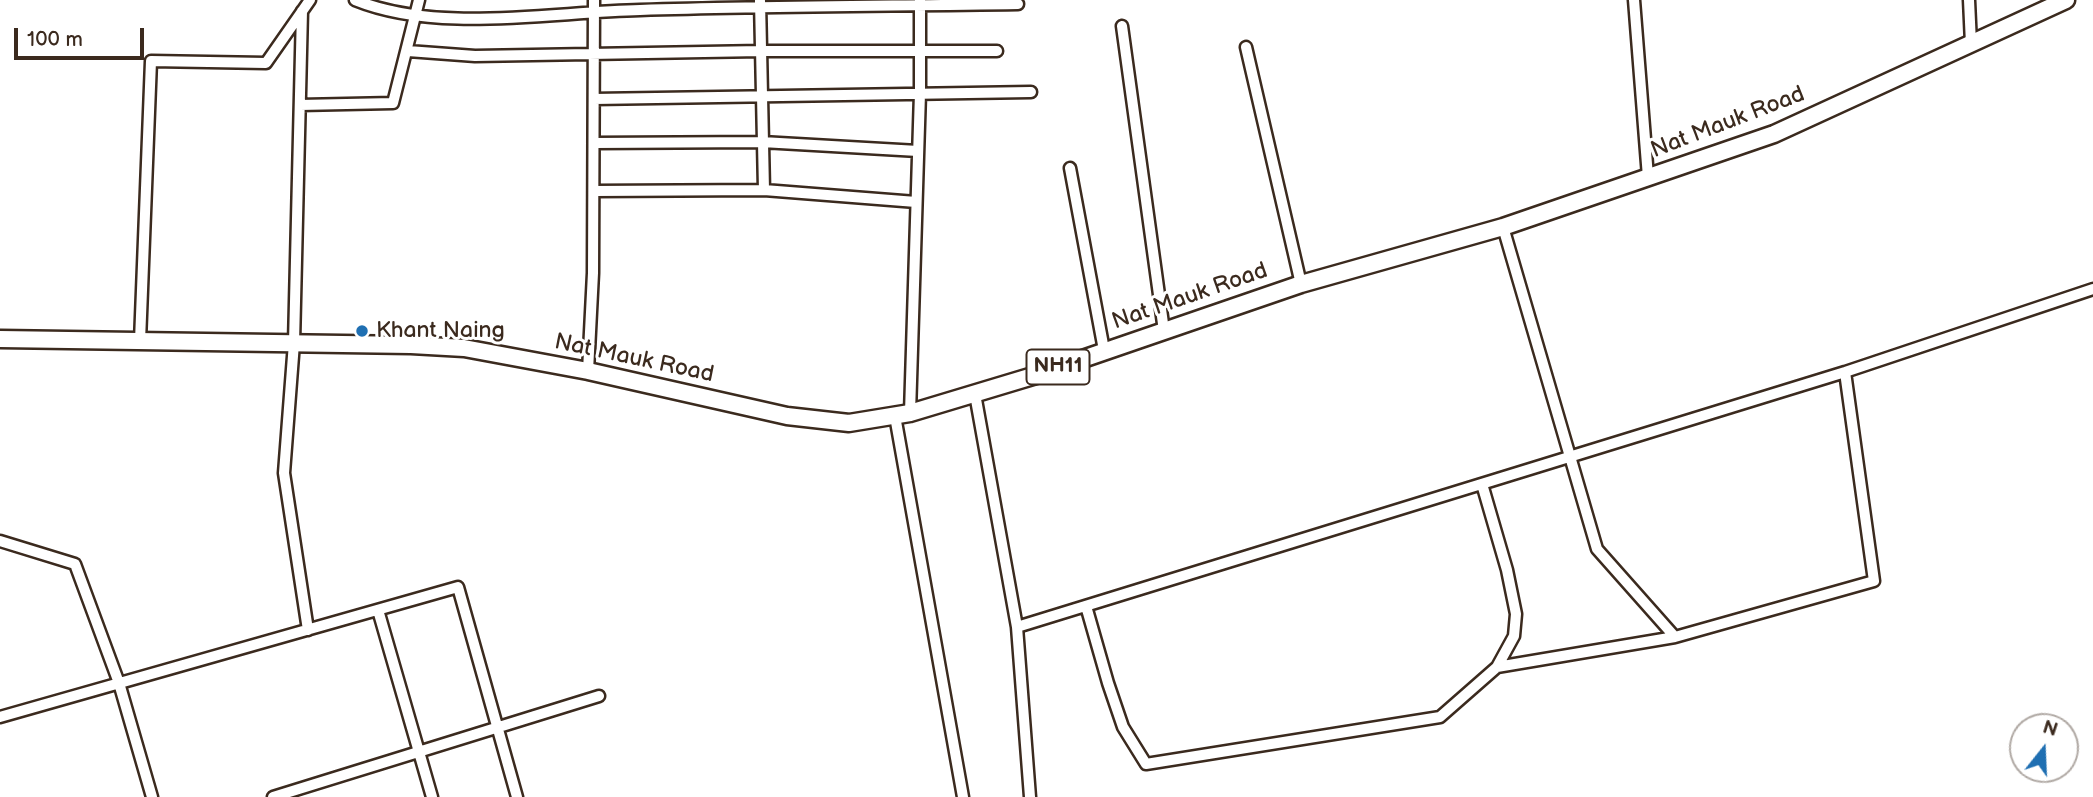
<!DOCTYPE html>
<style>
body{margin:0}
#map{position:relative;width:2093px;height:797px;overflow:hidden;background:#fff;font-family:"Balsamiq Sans",sans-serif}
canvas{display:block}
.north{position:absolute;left:2009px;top:713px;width:70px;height:70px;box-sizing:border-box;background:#fff;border:2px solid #b1aaa5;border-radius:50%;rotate:18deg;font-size:19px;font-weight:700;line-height:28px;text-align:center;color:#3b2a1e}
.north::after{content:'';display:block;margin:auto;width:24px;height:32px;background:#1f6fb2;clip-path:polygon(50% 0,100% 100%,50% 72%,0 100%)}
.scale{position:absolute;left:14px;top:28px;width:130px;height:32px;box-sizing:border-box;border:4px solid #3b2a1e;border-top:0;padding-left:9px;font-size:21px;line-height:24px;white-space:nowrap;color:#3b2a1e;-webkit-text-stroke:5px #fff;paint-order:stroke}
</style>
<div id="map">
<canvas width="2093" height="797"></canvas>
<div class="north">N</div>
<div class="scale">100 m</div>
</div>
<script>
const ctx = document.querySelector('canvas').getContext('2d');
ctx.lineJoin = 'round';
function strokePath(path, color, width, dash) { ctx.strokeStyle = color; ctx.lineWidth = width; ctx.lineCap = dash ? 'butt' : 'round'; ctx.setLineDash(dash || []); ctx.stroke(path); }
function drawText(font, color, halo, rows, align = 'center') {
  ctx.font = font + ' "Balsamiq Sans",sans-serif'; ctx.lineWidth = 6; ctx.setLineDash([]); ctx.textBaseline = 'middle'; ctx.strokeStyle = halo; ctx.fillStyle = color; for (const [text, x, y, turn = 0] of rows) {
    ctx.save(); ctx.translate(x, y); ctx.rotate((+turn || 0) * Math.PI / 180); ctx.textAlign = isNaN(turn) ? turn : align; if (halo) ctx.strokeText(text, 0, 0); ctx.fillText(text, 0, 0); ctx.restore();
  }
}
const minor = new Path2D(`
 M355,0c84,34 195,12 285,10 126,-4 251,-4 378,-6
 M1634,0l14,177
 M1969,0l2,44
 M760,1l4,189
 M302,11l-8,332 -10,130 24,157
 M1122,26l42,305
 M1246,47l55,237
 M408,51l67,5 286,-5h236
 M594,99l437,-7
 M300,105l93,-2 26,-103
 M594,143l168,-1 156,9
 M1070,168l34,182
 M594,191l170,-1 152,12
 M1503,227l94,322 78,88 199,-56 -29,-209
 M140,341l11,-280 115,2 44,-63
 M588,371l5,-98 1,-273
 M975,394l42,233 13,170
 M910,413l10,-320v-92
 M895,416l68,381
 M0,541l75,23 44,119 33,114
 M1086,606l22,77 15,44 23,37 294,-47 57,-50 17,-31 2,-22 -9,-44 -25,-86
 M378,610l54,187
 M1017,627l828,-255 248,-83
 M1497,667l178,-30
 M0,717l458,-130 59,210
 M273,797l326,-101`);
const trunk = new Path2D(`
 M0,339l411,6 53,3 124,23 199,45 62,7 61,-10 123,-37 268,-92 202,-57 271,-93 292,-134`);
const markers = [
 [362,331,7,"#1f6fb2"]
];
const shields = [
 [1058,367,63]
];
const shieldNames = [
 ["NH11",1058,367]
];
const streetNames = [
 ["Nat Mauk Road",1728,123,-21],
 ["Nat Mauk Road",1190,297,-19],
 ["Nat Mauk Road",634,359,12]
];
const poiNames = [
 ["Khant Naing",376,331]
];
strokePath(minor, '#3b2a1e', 15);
strokePath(trunk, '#3b2a1e', 21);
strokePath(minor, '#fff', 10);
strokePath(trunk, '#fff', 16);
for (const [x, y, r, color] of markers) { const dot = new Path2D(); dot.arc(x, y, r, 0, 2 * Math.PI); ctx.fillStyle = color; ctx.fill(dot); strokePath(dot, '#fff', 2.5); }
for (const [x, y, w] of shields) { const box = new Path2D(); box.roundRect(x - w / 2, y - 17.5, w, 35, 5); ctx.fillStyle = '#fff'; ctx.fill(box); strokePath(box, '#3b2a1e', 2); }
drawText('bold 21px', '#3b2a1e', null, shieldNames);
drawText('23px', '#3b2a1e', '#fff', streetNames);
drawText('23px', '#3b2a1e', '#fff', poiNames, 'left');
</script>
